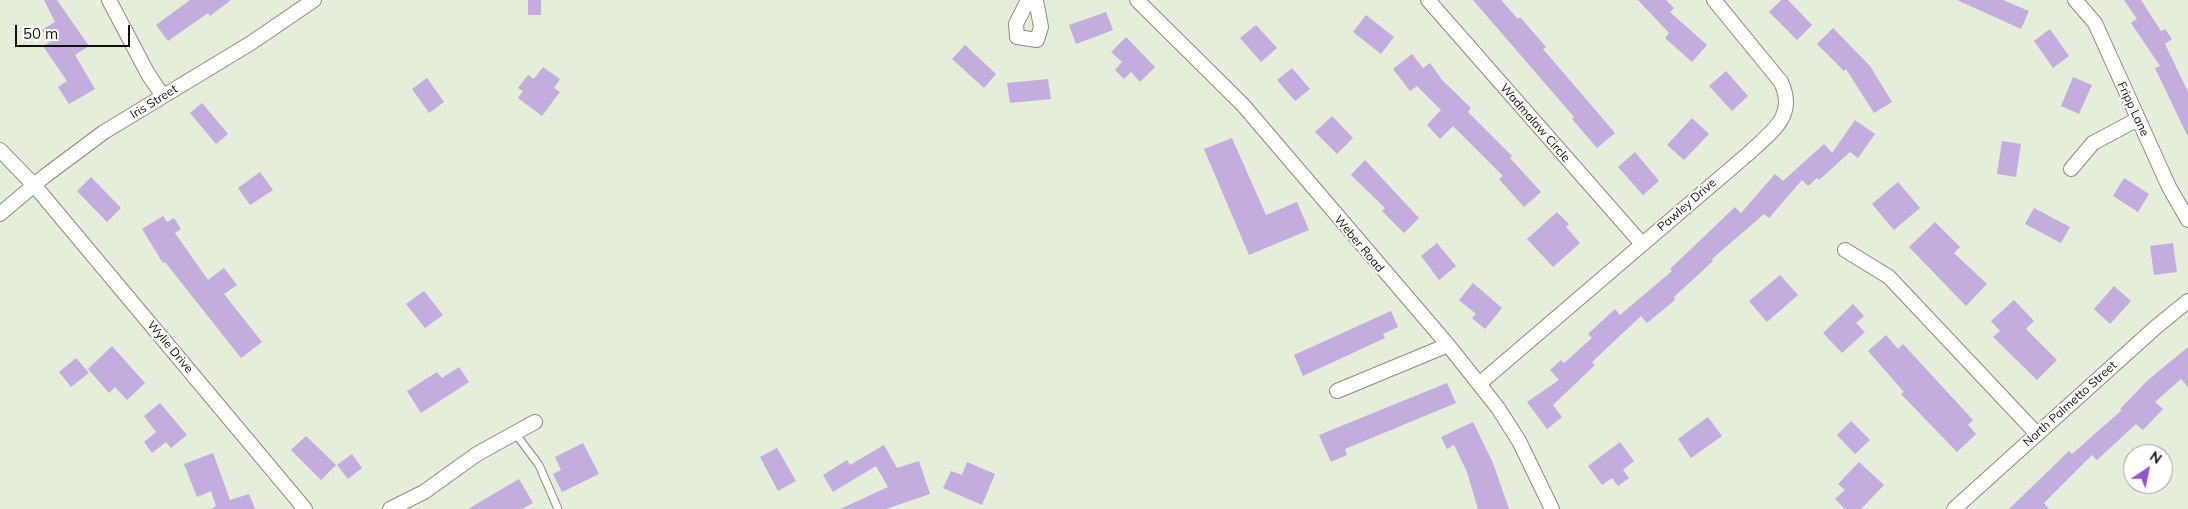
<!DOCTYPE html>
<style>
body{margin:0}
#map{position:relative;width:2188px;height:509px;overflow:hidden;background:#e5eddb;font-family:Mulish,sans-serif}
canvas{display:block}
.north{position:absolute;left:2123px;top:444px;width:50px;height:50px;box-sizing:border-box;background:#fff;border:1px solid #9fa19e;border-radius:50%;rotate:34deg;font-size:14px;font-weight:700;line-height:20px;text-align:center;color:#10130d}
.north::after{content:'';display:block;margin:auto;width:18px;height:22px;background:#9254cb;clip-path:polygon(50% 0,100% 100%,50% 72%,0 100%)}
.scale{position:absolute;left:15px;top:25px;width:115px;height:22px;box-sizing:border-box;border:2px solid #10130d;border-top:0;padding-left:6px;font-size:15px;line-height:18px;white-space:nowrap;color:#10130d;-webkit-text-stroke:4px #fff;paint-order:stroke}
</style>
<div id="map">
<canvas width="2188" height="509"></canvas>
<div class="north">N</div>
<div class="scale">50 m</div>
</div>
<script>
const ctx = document.querySelector('canvas').getContext('2d');
ctx.lineJoin = 'round';
function paint(path, color) { ctx.fillStyle = color; ctx.fill(path, 'evenodd'); }
function strokePath(path, color, width, dash) { ctx.strokeStyle = color; ctx.lineWidth = width; ctx.lineCap = dash ? 'butt' : 'round'; ctx.setLineDash(dash || []); ctx.stroke(path); }
function drawText(font, color, halo, rows, align = 'center') {
  ctx.font = font + ' Mulish,sans-serif'; ctx.lineWidth = 4; ctx.setLineDash([]); ctx.textBaseline = 'middle'; ctx.strokeStyle = halo; ctx.fillStyle = color; for (const [text, x, y, turn = 0] of rows) {
    ctx.save(); ctx.translate(x, y); ctx.rotate((+turn || 0) * Math.PI / 180); ctx.textAlign = isNaN(turn) ? turn : align; if (halo) ctx.strokeText(text, 0, 0); ctx.fillText(text, 0, 0); ctx.restore();
  }
}
const building = new Path2D(`
 M44,0h13l32,46 -14,9 20,34 -26,15 -11,-17 9,-6 -24,-35 7,-4 -8,-12 13,-8z
 M190,0h41l-21,16 -2,-3 -40,28 -12,-16z
 M528,0h13v15h-13z
 M1473,0h28l17,19 2,-2 26,30 -3,2 72,84 -18,15 -25,-29 2,-2z
 M1638,0h28l8,8 -4,4 37,33 -15,17 -27,-24 4,-5z
 M1781,0h7l24,25 -15,15 -28,-28z
 M1957,0h46l26,11 -8,18z
 M2124,0h17l20,31 4,-2 7,10 -7,5 23,48v45l-33,-69 5,-2 -29,-43 6,-4z
 M1106,12l7,18 -37,14 -7,-19z
 M1366,15l28,22 -13,17 -28,-22z
 M1256,25l21,23 -16,14 -21,-24z
 M1833,28l37,38 22,36 -18,11 -28,-44 -2,2 -27,-27z
 M2050,29l19,27 -16,12 -19,-27z
 M1126,37l29,30 -15,15 -9,-10 -7,7 -9,-9 7,-8 -11,-10z
 M965,45l31,29 -12,14 -32,-29z
 M1412,54l11,14 7,-5 12,17 29,28 -3,4 44,44 -2,2 31,34 -17,15 -25,-28 4,-3 -50,-50 -13,13 -13,-14 14,-15 -24,-24 -7,5 -17,-22z
 M543,67l17,12 -6,9 6,4 -18,24 -24,-18 5,-7 -5,-3 10,-13 6,4z
 M1292,68l18,21 -15,12 -18,-21z
 M1726,71l22,25 -16,15 -23,-25z
 M2073,77l19,8 -13,29 -18,-8z
 M427,78l17,24 -15,11 -17,-24z
 M1048,79l3,20 -41,4 -3,-20z
 M202,103l26,31 -12,10 -26,-31z
 M1332,116l21,22 -16,16 -22,-22z
 M1692,118l17,16 -25,26 -17,-15z
 M1855,120l20,14 -17,24 -8,-6 -31,28 -2,-2 -9,8 -6,-6 -33,38 -5,-4 -52,45 1,2 -39,36 1,3 -28,23 -6,-7 -49,46 3,3 -42,40 9,12 -15,12 -20,-27 32,-22 -9,-10 11,-10 3,3 28,-25 -4,-4 27,-25 5,6 52,-44 -2,-2 65,-62 6,6 34,-39 8,7 41,-37 8,9z
 M1232,138l34,77 31,-13 12,28 -60,25 -45,-106z
 M2002,141l19,3 -5,33 -19,-3z
 M1635,152l24,29 -16,14 -25,-28z
 M1365,160l54,58 -15,15 -22,-22 3,-3 -34,-33z
 M260,172l13,18 -23,15 -12,-17z
 M91,177l30,31 -14,14 -30,-31z
 M2124,178l25,16 -11,18 -25,-16z
 M1898,182l22,26 -26,22 -22,-26z
 M2034,208l36,19 -9,16 -36,-19z
 M1557,212l12,12 -3,3 14,16 -27,24 -26,-28z
 M163,216l4,6 7,-4 7,11 -6,4 33,47 16,-12 13,17 -13,9 38,48 -21,16 -76,-96 -2,1 -21,-34z
 M1935,222l25,25 -6,6 33,31 -21,22 -57,-59z
 M1437,243l19,23 -17,14 -18,-24z
 M2173,243l4,29 -23,3 -4,-29z
 M1780,275l18,20 -31,27 -18,-21z
 M1473,283l29,25 -17,21 -13,-11 4,-4 -17,-14z
 M2114,286l17,15 -21,23 -16,-15z
 M424,291l19,24 -18,13 -19,-24z
 M2014,300l20,21 -8,8 31,31 -20,20 -44,-43 7,-6 -9,-10z
 M1853,304l11,12 -8,7 9,9 -23,21 -19,-20z
 M1391,311l7,16 -15,7 2,4 -82,38 -9,-21z
 M1886,335l12,14 5,-5 70,76 -5,5 8,9 -19,18 -56,-58 3,-2 -36,-41z
 M112,346l33,37 -18,17 -12,-13 -6,6 -21,-24z
 M2188,347v40l-7,-8 -26,23 8,7 -20,21 -7,-6 -39,36 -5,-5 -48,48 5,6h-40l60,-58 3,3 50,-44 -2,-1 28,-29z
 M76,358l13,15 -18,14 -12,-15z
 M459,367l10,15 -48,31 -14,-22 30,-19 5,6z
 M1447,383l9,20 -111,46 2,6 -16,7 -12,-27z
 M160,403l27,32 -16,13 -5,-6 -14,11 -8,-11 12,-10 -12,-16z
 M1708,417l14,19 -31,22 -13,-19z
 M1851,421l19,19 -15,14 -18,-19z
 M1473,422l20,41 16,46h-31l-11,-37 -13,-27 -7,4 -6,-12z
 M306,436l30,29 -15,15 -30,-30z
 M1620,442l14,19 -11,9 6,8 -11,8 -6,-8 -10,7 -14,-19z
 M583,443l16,31 -37,18 -9,-18 8,-4 -6,-13z
 M884,445l13,23 22,-7 11,33 -44,15h-46l48,-22 -12,-21 -43,26 -10,-17 24,-15 3,5z
 M777,448l19,33 -18,10 -18,-34z
 M213,453l17,47 19,-6 6,15h-44l5,-3 -5,-15 -14,6 -13,-33z
 M352,454l10,14 -14,11 -11,-14z
 M967,462l28,12 -13,31 -39,-17 8,-17 11,4z
 M1859,462l25,23 -23,24h-16l-10,-10 10,-9 -7,-6z
 M519,479l14,24 -11,6h-54z`);
const lane = new Path2D(`
 M515,433l24,32 19,44`);
const street = new Path2D(`
 M109,0l39,74 15,22
 M1028,0l-12,24 1,13 20,3 4,-13 -5,-27
 M1137,0l106,105 205,240 50,63 21,33 33,68
 M1428,0l214,244
 M2075,0l20,23 74,164 19,33
 M0,150l34,35 271,324
 M2071,169l22,-26 45,-24
 M0,214l45,-38 59,-44 147,-89 63,-43
 M1845,250l44,27 148,157
 M1479,384l270,-231c23,-22 48,-37 32,-71l-67,-82
 M1337,391l111,-46
 M390,509l34,-17 53,-38 58,-32
 M1954,509l202,-182 32,-26`);
const streetNames = [
 ["Iris Street",154,102,-32],
 ["Fripp Lane",2133,109,65],
 ["Wadmalaw Circle",1535,123,49],
 ["Pawley Drive",1687,205,-41],
 ["Weber Road",1359,244,50],
 ["Wylie Drive",170,347,50],
 ["North Palmetto Street",2070,404,-42]
];
paint(building, '#c3acde');
strokePath(lane, '#878d7d', 9);
strokePath(street, '#878d7d', 16);
strokePath(lane, '#fff', 7);
strokePath(street, '#fff', 14);
drawText('12px', '#10130d', '#fff', streetNames);
</script>
